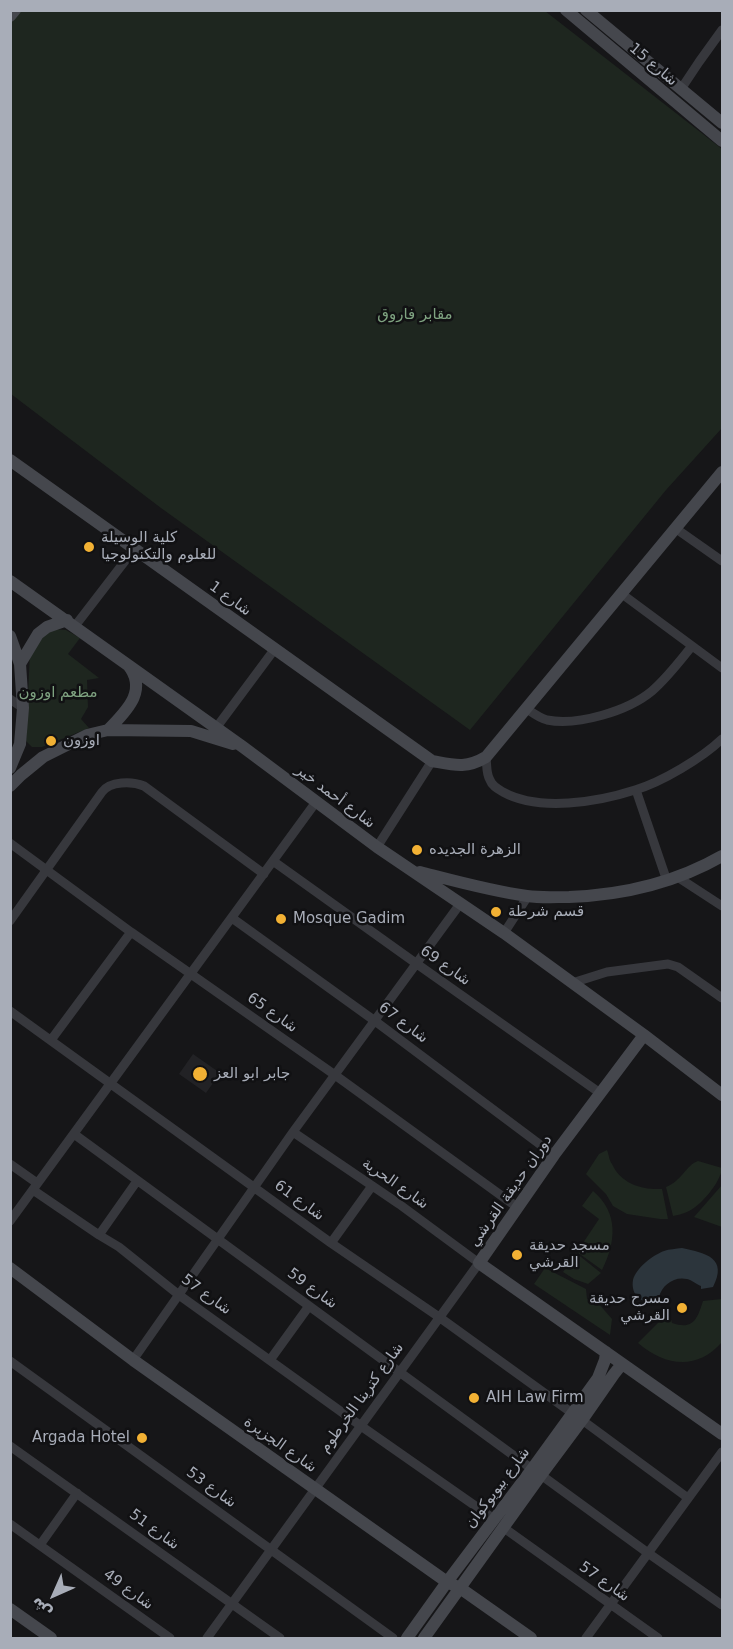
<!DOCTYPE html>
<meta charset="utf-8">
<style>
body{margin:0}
#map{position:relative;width:733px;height:1649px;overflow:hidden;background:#161618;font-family:"DejaVu Sans","Noto Naskh Arabic",sans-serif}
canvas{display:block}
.frame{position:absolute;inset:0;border:12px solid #a8adb8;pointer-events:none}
.north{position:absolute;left:24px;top:1565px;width:60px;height:60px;-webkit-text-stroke:4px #111113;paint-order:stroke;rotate:225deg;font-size:16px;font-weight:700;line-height:24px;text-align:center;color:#a8adb8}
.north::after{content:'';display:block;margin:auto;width:21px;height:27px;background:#a8adb8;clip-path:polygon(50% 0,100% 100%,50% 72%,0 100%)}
</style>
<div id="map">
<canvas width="733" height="1649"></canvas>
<div class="frame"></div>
<div class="north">ش</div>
</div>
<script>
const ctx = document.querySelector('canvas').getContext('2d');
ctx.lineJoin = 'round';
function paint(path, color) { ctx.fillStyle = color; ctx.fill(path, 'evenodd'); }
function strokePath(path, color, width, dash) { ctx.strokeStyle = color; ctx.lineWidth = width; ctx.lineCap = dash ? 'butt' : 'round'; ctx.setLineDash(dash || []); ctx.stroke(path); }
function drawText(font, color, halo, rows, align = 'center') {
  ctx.font = font + ' "DejaVu Sans","Noto Naskh Arabic",sans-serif'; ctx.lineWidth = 5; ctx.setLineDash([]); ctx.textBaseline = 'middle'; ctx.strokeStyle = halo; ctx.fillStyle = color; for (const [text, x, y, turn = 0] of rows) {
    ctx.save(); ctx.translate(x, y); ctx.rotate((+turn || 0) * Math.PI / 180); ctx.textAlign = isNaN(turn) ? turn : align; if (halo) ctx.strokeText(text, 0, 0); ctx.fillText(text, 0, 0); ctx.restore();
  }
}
const built = new Path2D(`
 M193,1054l27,19 -14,20 -27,-19z`);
const green = new Path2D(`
 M15,11h530l177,138v279l-56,62 -196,240 -309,-222 -150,-114 -1,-378z
 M52,629l14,1 14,8 -12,16 31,24 -12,2 1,27 -7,12 8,9 -47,19h-10l-6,-6 4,-90 11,-15z
 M607,1150c2,5 2,10 5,14 9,20 30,26 50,25l6,30h-8l-33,-5 -14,-8 -7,-12 -20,-20 13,-20z
 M698,1161l24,7c-1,14 -22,39 -35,44 -4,2 -10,3 -14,4l-7,-29c16,-6 20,-22 32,-26z
 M722,1185v42l-28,-10z
 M593,1191c26,22 23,51 9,79l-25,-18 22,-33 -17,-13z
 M576,1253l25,20 -13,11 -14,-5 -11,-7z
 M545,1268l41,21 1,10 7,4h4l14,16 -2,16 -76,-51z
 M722,1299v43c-25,29 -57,24 -84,1l31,-31 3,11c21,7 25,-3 31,-22z`);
const water = new Path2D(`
 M682,1248c24,5 46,10 31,39l-12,2v-3c-5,-2 -9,-6 -14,-7 -13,-3 -25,6 -28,18 -13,11 -29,0 -26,-17 3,-12 20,-25 31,-29 5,-2 12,-2 18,-3z`);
const street = new Path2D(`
 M681,89l18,-27 23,-32
 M675,528l47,33
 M622,594l100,74
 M75,626l60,-78
 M10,699l13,9
 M527,709c6,4 12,9 20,11 31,6 81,-9 105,-29 15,-13 28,-30 40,-45
 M216,728l58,-78
 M486,757c1,8 0,17 4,23 2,6 8,9 13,12 36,20 95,10 132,-2 27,-8 67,-32 87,-51
 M636,790l31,91
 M10,843l121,89 204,143 182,132
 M377,847l55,-86
 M273,861l144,103 183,129
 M679,878l43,28
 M232,918l143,103 179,134
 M10,921l92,-129c8,-11 30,-11 42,-6l120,88
 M504,933l24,-37
 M572,983l35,-11 61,-8 10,3 44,31
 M10,1011l321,232 108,74 133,96
 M51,1040l80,-108
 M74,1134l458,335
 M10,1164l27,19
 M33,1190l66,45 20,12 60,48 182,131 133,93
 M10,1221l306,-419
 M99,1235l38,-54
 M331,1243l41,-57
 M133,1360l160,-228 167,-228
 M270,1360l39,-54
 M10,1361l383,277
 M582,1420l106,78
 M10,1446l270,192
 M541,1475l107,78 74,52
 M10,1524l160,114
 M504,1528l154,110
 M40,1545l37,-52
 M207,1638l272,-375 -80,-59 -106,-72
 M586,1638l136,-186`);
const secondary = new Path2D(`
 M566,10l156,131
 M586,10l136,113
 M10,16l5,-6
 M10,460c142,100 281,202 422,301 22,4 34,8 54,-4l236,-285
 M10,581l233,166 134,100 127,86 140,102
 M10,636l10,28 3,44 -3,36 -10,24
 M20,664l18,-30 9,-7 20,-7
 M108,730c17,-18 41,-39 20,-65
 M10,786l11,-11 22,-18 44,-22 21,-5 83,1 42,13
 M420,872c35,9 71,19 107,24 14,2 28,1 42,1 54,-2 106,-14 153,-41
 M722,1095l-78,-60 -90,120 -75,108 243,171
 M10,1268l123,92 314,222 13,6 71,50
 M10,1609l41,29
 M407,1638l40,-56 85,-113 66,-91 7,-18 1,-8
 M424,1638l117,-163 41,-55 32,-46 8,-10`);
const markers = [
 [89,547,6,"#f2b134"],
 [51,741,6,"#f2b134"],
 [417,850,6,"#f2b134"],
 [496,912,6,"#f2b134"],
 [281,919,6,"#f2b134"],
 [200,1074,8,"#f2b134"],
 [517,1255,6,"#f2b134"],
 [682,1308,6,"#f2b134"],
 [474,1398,6,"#f2b134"],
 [142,1438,6,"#f2b134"]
];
const streetNames = [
 ["شارع 15",653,65,40],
 ["شارع 1",230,599,36],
 ["شارع أحمد خير",335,797,37],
 ["شارع 69",445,966,35],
 ["شارع 65",272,1013,35],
 ["شارع 67",403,1023,37],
 ["شارع الحرية",395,1184,35],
 ["دوران حديقة القرشي",511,1191,-55],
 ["شارع 61",299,1201,36],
 ["شارع 59",312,1289,36],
 ["شارع 57",206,1295,36],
 ["شارع كترينا الخرطوم",362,1398,-54],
 ["شارع الجزيرة",280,1445,35],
 ["شارع 53",211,1488,36],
 ["شارع بيويوكوان",498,1488,-53],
 ["شارع 51",154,1530,36],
 ["شارع 57",604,1582,35],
 ["شارع 49",128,1590,36]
];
const parkNames = [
 ["مقابر فاروق",415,315],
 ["مطعم اوزون",58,693]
];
const poiNames = [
 ["كلية الوسيلة",101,538],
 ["للعلوم والتكنولوجيا",101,555],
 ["اوزون",63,741],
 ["الزهرة الجديده",429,850],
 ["قسم شرطة",508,912],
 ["Mosque Gadim",293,919],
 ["جابر ابو العز",214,1074],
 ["مسجد حديقة",529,1246],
 ["القرشي",529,1263],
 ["مسرح حديقة",670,1299,"right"],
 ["القرشي",670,1316,"right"],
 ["AIH Law Firm",486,1398],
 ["Argada Hotel",130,1438,"right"]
];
paint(built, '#222225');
paint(green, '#1e261f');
paint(water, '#2c353c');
strokePath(street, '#37383d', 9);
strokePath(secondary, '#45474d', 12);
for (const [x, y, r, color] of markers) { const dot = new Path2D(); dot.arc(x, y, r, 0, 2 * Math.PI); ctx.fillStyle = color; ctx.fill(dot); strokePath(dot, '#111113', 2); }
drawText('15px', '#a8adb8', '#111113', streetNames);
drawText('15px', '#7fa381', '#111113', parkNames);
drawText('15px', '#a8adb8', '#111113', poiNames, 'left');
</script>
